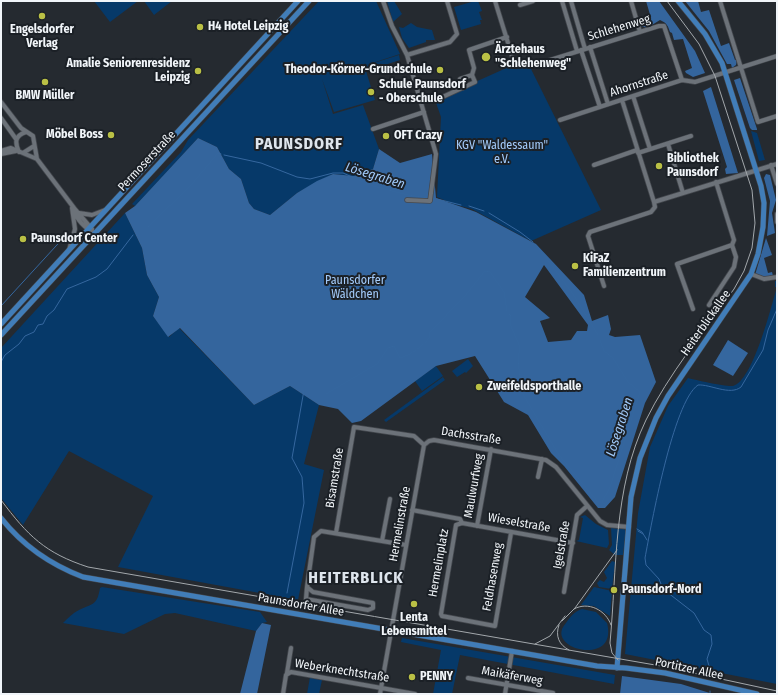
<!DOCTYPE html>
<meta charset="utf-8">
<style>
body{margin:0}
#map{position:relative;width:778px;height:695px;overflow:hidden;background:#252a30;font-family:"Fira Sans Condensed",sans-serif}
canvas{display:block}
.frame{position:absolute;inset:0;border:2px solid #f1f5f9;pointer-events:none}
</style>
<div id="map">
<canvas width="778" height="695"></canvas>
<div class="frame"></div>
</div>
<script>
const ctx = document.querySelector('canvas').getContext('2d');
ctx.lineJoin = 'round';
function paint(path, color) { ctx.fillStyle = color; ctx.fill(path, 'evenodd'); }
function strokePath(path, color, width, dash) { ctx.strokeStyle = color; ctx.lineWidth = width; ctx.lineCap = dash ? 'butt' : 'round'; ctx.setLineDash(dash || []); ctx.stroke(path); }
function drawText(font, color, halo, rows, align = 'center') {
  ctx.font = font + ' "Fira Sans Condensed",sans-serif'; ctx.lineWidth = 4; ctx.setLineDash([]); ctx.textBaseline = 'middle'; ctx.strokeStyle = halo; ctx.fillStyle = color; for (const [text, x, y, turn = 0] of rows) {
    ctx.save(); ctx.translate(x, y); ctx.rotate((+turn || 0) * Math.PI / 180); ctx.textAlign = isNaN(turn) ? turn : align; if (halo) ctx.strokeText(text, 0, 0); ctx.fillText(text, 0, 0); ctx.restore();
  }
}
const green = new Path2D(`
 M94,1h44l-28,21z
 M144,1h28l-18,14z
 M319,1h57l24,53 -52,17 51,-16 1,5 -34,11 9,29 -41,12 -12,-33 11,35 30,-9 16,44 -6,20 -19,7 -21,-2 -36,19 -27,22 -16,-6 -5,-6 -8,-24 -12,-10 -12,-22 -19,-9 -63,68 -3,-2 49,-52 7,-12z
 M387,1h7l8,13 -9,8z
 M475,1h3l4,10 -3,1 3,8h-2l1,4 -20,6 -7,-23z
 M411,23l6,4 15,3 3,10h-9v2l-17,6 -7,-10 -3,-11 4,1z
 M522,61l9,8 70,141 -70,31 -59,-32 -19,-5 -16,-7 4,-80 -6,-17z
 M751,131l6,2 8,27 -6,1z
 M125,213l17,35 5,27 12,22 -6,19 16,21 10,-9 75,77 36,-19 29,19 -15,59 20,6 -26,130 -180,-33 35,-71 -84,-45 -46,74 -22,-27v-150z
 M775,281h2v403l-152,-30 13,-141 12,-66 18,-41 20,-28c8,2 38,9 45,8 20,-5 38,-79 44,-99h-2z
 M468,359l5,7 -7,7 -1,-1 -8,5 -5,-6z
 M436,366l7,10 -21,15 -7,-10z
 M443,377l2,3 -59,42 -2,-2z
 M585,515l11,9 12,6 1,14 -2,4 -31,-7 3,-1 4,-22 -3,-1z
 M611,528l13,1 2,2 -3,24h-8l-6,-5 3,-5z
 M612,561l3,1 -3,27 -13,-2 -2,-4 3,-3 4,2 3,-4 -3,-6z
 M102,587l158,25 7,10 -5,1 -6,8 -81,-18 -10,1 -41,20 -61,-11c5,-5 10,-10 16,-13 15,-7 18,-5 21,-22z
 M594,587l18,4 -2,25 -16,-10 -13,-1z
 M582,609l14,3 11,11c12,45 -65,26 -41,0 4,-6 9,-12 16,-14z
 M402,638l213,37 -1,9 -154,-29 -8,39h-19l8,-44 -40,-8z
 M310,677l12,3 -3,14h-12z`);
const forest = new Path2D(`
 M646,1h13l36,50 10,22 -12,4 -7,-4 -1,-2 7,-3 -9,-29 -9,1 -2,-7 -2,-1c-2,-6 -3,-9 -10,-12l-13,8 -6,-2 -2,-4 12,-4z
 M685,1h13l3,11 8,-2 12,36 8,-3 6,17h2l-1,5 -4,3 -1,-4h-4l-18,-33z
 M740,78l17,51v1h-5l-2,-2 -16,-48z
 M711,87l27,86 -12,1 -1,-5 2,-2 -24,-76z
 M198,138l19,9 12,22 12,10 8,24 5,6 16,6 27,-22 20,-12 16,-7 21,2 19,-7 6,-20 21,14 32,-9 4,44 40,14 60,32 48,51 8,26 16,-6 3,14 -2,6 6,2 25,-2 16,47 -11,21 -30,94 -10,11h-7l-34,-42 -13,-13 -23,-38 -24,-13 -29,-46 -39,10 -75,55 -9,2 -14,-14 -19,-4 -29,-19 -36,19 -74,-77 -12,9 -15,-21 6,-19 -12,-22 -5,-27 -17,-35 10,-7zM544,265l44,60 -1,6h-10l-6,9 -23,2 -8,-21 10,-3 -25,-21z
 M766,174l4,1 6,25 -4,13 3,20 -8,3 3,-35 -6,-23z
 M766,238l6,17 -8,3 4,15 4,-1 1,4 -9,2 -9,-3z
 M262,623l9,2 -14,69h-17l16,-63z
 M622,676l59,8 32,10h-93z`);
const water = new Path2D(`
 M728,340l20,13 -15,23 -20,-11z`);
const stream = new Path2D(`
 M224,155l37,8 36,14 13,2 23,-6h10l30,13 35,9 21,3
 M433,198l28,7
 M469,206l15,5
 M489,213l31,19 13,10
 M148,227l44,-43 26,-31 3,1
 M537,246l36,48 25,41
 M1,306l66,-72
 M509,314l2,2 -1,8 10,23 -2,11 3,33 38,64 39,47h4
 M600,340l4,11 9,7 15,24 12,10 -30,95 -8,15 4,3
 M1,362l4,-7 14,-11 6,-8 9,-4 4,-7 5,-1 4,-8 7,-6 13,-21 29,-12 11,-8 26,-34
 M326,394l51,-30 11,-16 6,-2 6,12c11,-3 23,-12 30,-21l-1,-4 35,-36 21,-26 5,1 14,20 3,19
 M637,529l5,3 5,8
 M638,531l5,3
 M287,593l17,-90 -2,-26 -10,-19 12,-68
 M711,673l-4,-14 5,-15 -1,-9 -7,-5 -10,-17 -31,-24 -4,-10 -13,-14 -1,-7c6,-32 28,-156 53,-173 12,-1 32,11 43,2l22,-37 5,-20 9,-21
 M710,694v-3`);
const minor = new Path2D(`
 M383,1l9,25 15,29 29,99 -6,47 -23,-1
 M495,1l18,58
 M562,1l15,50
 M571,1l14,48
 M631,1l9,31
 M720,1l38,121 19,-6
 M520,5l13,-4
 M498,40l4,12 8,-3
 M590,47l18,57
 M581,50l19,57
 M407,55l43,-13 7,-8 -10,-33
 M531,66l128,-40h5l18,54
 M472,75l2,-7 -5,-18 38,-13
 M633,96l17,53
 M436,100l39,-18 -3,-7 -12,4 3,9
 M622,100l32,102
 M1,102l20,26 12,8 4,23 37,49c1,11 12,21 21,25
 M1,118l15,21
 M560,120l122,-40 13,2 82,-26
 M373,129l51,-17
 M668,144l15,49
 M1,151l10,-3 26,11
 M19,152c-4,-9 -5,-16 7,-20
 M23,153l11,-7
 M638,153l53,-17
 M1,154l15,-3
 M594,165l43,-15
 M771,165l6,19
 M74,208l18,21
 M79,213l13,2 13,-5
 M777,214v8
 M69,250l6,-21 -3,-21
 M751,274l13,5 13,-2
 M604,286l-16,-50 2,-4 61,-20 4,-5 -1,-5 123,-38
 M709,305l25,-38 2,-10 -4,-12
 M693,309l-16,-45 55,-19 2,-5 -18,-58
 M424,445l5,-4 5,-1 112,20 10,7 44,54 7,4 22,2
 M538,477l4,-18
 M412,510l48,9 2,4
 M477,526l14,-77
 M336,533l18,-106 60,9 10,9
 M511,533l-16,93 -53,-10 -1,-2 15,-89 6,-2 111,20
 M382,541l8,-42
 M307,587l-1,12 62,11 5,-2v-5l-60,-11 -6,-5 7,-50 7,-6 85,14
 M564,592l13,-77 10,-9
 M287,673l4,-25
 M468,678l85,15
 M283,694l3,-19 5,-3 124,22
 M380,694l44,-249
 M505,694l7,-43`);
const major = new Path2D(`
 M1,324l297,-323
 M1,335l308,-334
 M1,518c22,28 48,46 82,59l514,89 29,2 39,5 92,21
 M617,668l14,-171 9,-39 16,-40 12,-22 83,-122 7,-20 5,-27 1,-24 -3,-17 -39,-123 -17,-29 -27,-33`);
const tram = new Path2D(`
 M1,500c27,36 44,53 87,67l573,99 116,25
 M574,609c14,-8 32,1 37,16
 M562,621l13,-13 42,-58
 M559,625c-4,11 0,20 10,25
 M535,644l15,-8 15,-20
 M618,660l-6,-7 -2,-10c7,-74 3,-155 36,-223 22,-45 59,-90 88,-131l10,-18 8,-23 3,-25 -3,-33 -37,-114 -16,-32 -32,-43`);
const markers = [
 [42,16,4,"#bac045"],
 [200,27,4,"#bac045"],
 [486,57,5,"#bac045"],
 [440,70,4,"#bac045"],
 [198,71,4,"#bac045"],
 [45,82,4,"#bac045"],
 [371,92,4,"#bac045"],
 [111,135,4,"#bac045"],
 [386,136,4,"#bac045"],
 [659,166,4,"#bac045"],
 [23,239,4,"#bac045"],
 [575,266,4,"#bac045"],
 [479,387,4,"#bac045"],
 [614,590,4,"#bac045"],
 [414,604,4,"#bac045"],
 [412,677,4,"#bac045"]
];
const poiNames = [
 ["H4 Hotel Leipzig",208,27],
 ["Engelsdorfer",42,30,"center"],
 ["Verlag",42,44,"center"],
 ["Ärztehaus",495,50],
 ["\"Schlehenweg\"",495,64],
 ["Amalie Seniorenresidenz",190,64,"right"],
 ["Leipzig",190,78,"right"],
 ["Theodor-Körner-Grundschule",432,70,"right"],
 ["Schule Paunsdorf",379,85],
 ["- Oberschule",379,99],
 ["BMW Müller",45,96,"center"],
 ["Möbel Boss",103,135,"right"],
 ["OFT Crazy",394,136],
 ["Bibliothek",667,159],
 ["Paunsdorf",667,173],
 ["Paunsdorf Center",31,239],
 ["KiFaZ",583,259],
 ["Familienzentrum",583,273],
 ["Zweifeldsporthalle",487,387],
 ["Paunsdorf-Nord",622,590],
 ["Lenta",414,618,"center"],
 ["Lebensmittel",414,632,"center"],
 ["PENNY",420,677]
];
const streetNames = [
 ["Schlehenweg",619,28,-17],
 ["Ahornstraße",639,84,-18],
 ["Permoserstraße",147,161,-47],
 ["Heiterblickallee",706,323,-55],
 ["Dachsstraße",471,436,9],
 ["Bisamstraße",335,478,-81],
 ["Maulwurfweg",474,486,-80],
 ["Wieselstraße",519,523,10],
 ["Hermelinstraße",400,524,-80],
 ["Igelstraße",562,545,-80],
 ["Hermelinplatz",439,563,-80],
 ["Feldhasenweg",493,577,-80],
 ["Paunsdorfer Allee",301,605,10],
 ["Portitzer Allee",689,669,12],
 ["Weberknechtstraße",342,671,9],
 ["Maikäferweg",512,676,10]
];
const parkNames = [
 ["KGV \"Waldessaum\"",502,146],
 ["e.V.",502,160],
 ["Paunsdorfer",355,281],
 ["Wäldchen",355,295]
];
const waterNames = [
 ["Lösegraben",375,176,17],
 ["Lösegraben",620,427,-72]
];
const districtNames = [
 ["PAUNSDORF",299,145],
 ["HEITERBLICK",356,579]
];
paint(green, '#063969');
paint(forest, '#34659d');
paint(water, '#35679f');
strokePath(stream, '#35679f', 1);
strokePath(minor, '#44484e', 5.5);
strokePath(major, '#44484e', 6);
strokePath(minor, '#6c7279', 4);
strokePath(major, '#417db8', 5);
strokePath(tram, '#a3a8ac', 1);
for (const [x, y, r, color] of markers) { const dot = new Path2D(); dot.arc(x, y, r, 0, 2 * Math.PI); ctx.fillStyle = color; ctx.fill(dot); strokePath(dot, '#1b2026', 1.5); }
drawText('bold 12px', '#f1f5f9', '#1b2026', poiNames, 'left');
drawText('12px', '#f1f5f9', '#1b2026', streetNames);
drawText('12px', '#a4ccfc', '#1b2026', parkNames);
drawText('italic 13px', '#a1cafa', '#1b2026', waterNames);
ctx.letterSpacing = '1px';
drawText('bold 16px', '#dee5ed', '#1b2026', districtNames);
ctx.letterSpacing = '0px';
</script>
